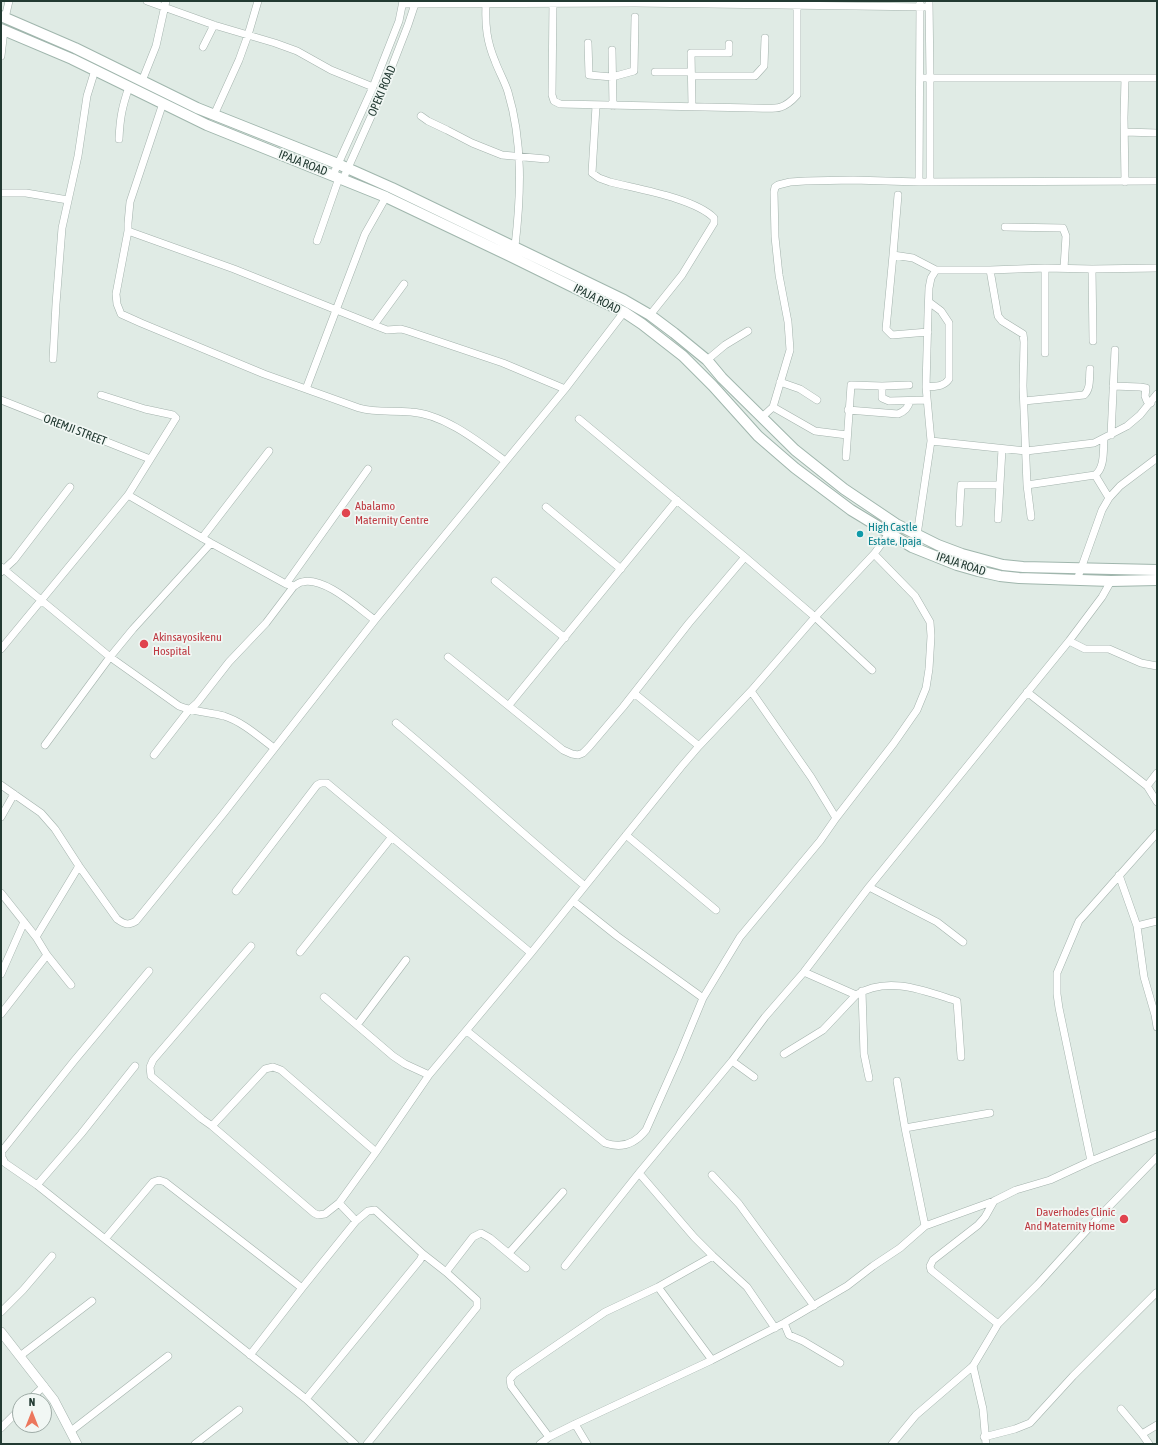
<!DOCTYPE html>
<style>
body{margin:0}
#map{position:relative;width:1158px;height:1445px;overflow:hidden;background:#e0ebe5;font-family:"Asap Condensed",sans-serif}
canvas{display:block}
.frame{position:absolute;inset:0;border:2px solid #223a32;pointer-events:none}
.north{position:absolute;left:12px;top:1393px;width:40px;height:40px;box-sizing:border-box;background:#f1f7f4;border:1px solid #9eaba6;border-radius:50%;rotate:0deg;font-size:11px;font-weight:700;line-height:16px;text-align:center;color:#223a32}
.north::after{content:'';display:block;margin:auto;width:14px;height:18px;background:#ec775d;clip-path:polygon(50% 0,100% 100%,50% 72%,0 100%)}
</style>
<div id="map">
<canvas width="1158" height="1445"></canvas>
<div class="frame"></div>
<div class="north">N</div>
</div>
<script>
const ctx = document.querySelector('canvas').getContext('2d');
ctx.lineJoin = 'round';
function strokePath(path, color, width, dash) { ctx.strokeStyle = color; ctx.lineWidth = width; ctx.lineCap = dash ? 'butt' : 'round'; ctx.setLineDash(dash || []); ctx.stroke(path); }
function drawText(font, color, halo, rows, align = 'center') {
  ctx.font = font + ' "Asap Condensed",sans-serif'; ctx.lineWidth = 3.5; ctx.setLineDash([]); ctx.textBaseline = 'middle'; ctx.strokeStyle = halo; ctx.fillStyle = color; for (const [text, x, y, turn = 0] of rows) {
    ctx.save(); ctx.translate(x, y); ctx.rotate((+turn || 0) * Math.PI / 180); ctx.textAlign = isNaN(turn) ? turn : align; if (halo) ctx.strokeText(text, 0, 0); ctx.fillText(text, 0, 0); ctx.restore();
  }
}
const minor = new Path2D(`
 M147,1l67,24 61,18 22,8 34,19 42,17
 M553,1l-1,94 2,6 6,3 193,4c21,0 29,4 44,-13v-94
 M929,1l1,77v103
 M403,4l232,-1 294,4
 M486,5c-1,21 1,37 9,56 4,11 10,21 13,31 15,50 13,103 7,154
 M5,18l4,-17
 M588,43l1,32 23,2 22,-6 1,-54
 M203,47l11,-22
 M612,50l1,56
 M1,56l3,-26
 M655,72h35
 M692,76h63l9,-10 1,-28
 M921,78h236
 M142,81l14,-35 10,-45
 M163,103l-33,99 -2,21v8l-12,63 1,10 4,10 20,9 123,51 95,34c18,5 33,2 52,4 33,2 68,30 94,49
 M596,106l-4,67 7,5 11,4c27,7 84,16 104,36v5l-32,52 -32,40
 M692,106l-1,-53h38v-9
 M214,115l25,-55 9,-25 10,-34
 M421,116l7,5 19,9 25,13 30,12 44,4
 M1125,132l32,1
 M119,139c1,-21 3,-32 10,-52
 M333,175l40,-88 26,-66 4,-20
 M343,179l39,-87 26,-67 8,-24
 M919,182l1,-181
 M1125,182l-1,-64 1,-40
 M1,193h25l42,7
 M898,195l-5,60 -7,74 6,6 36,-3
 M1005,227l58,1 3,8 -2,32
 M128,231l106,38 140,56 13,5 14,-1 7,2 95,32 62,26
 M317,241l22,-63
 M893,255l20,3 23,12
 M1092,269l1,72
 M990,270l8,46 4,5 21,13 1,8 -1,44 4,99 4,32
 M374,325l30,-41
 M1045,353v-85
 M53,359l3,-55 6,-76 16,-72 9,-60 8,-26
 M707,360l18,-15 23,-14
 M780,382l20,7 17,11
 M882,386l27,-1
 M1113,386l27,1 6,1 -1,8 2,5 4,2
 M926,387c9,-1 18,0 23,-8v-56l-8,-12 -12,-9
 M306,389l59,-155 21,-37
 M1,400l149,59
 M1024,401l60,-6c7,-6 5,-17 6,-26
 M773,407l42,24 32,4
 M848,410l50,4c7,-3 10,-6 12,-13
 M762,417l11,-10 17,-57 -2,-28 -9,-47 -4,-38 -1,-45 1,-5 3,-2 12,-3 15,-1 48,-1 66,2 238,-1
 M579,419l166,138 70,60 57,53
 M1111,435l4,-85
 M931,441l95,10 68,-8 33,-17 13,-11 17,-21
 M846,457l5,-72 31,1v12l7,3 38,-1
 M1095,475l14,23
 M1027,485l68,-10c10,-7 8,-25 9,-36
 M128,495l83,48 75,41 8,2c2,-1 6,-4 8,-4 22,-6 56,26 73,38
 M546,507l75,62
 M998,519l4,-70
 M959,523l2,-38h38
 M917,535l14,-94 -5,-54 2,-74 1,-25 2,-10 5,-8h54l55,-2 47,1 65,-1
 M202,538l67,-87
 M1,567l109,90 69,49c15,6 30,6 45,10 19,6 35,21 50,32
 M1,572l13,-12 56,-73
 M1077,580l25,-70 7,-12 11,-12 37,-28
 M495,581l70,57
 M286,584l82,-115
 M1069,641l16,8h24l32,14 16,3
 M1,649l127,-154 48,-77 -3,-3 -28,-6 -44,-14
 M448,657l115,93 9,4 6,1 5,-2 6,-6 34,-40 66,-84 56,-66
 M751,691l60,86 25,41
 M1027,692l120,94 10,16
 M634,693l65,53
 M509,705l168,-205
 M396,723c64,53 125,110 189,163
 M45,745l65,-88 23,-28 78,-86
 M154,755l35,-45 8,-7 32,-41 37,-39 28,-37
 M1,785l40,28 14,16 24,37 38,53c7,5 11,7 19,2l87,-107 152,-194 190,-231 59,-77
 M1147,786l10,-13
 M1,817l13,-23
 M626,835l90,75
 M1119,875l18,51 7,51 11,38 2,12
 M869,887l68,35 26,20
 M236,891l81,-106 4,-2h6l204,170
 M1,893l35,44 11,18 24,30
 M573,901l44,35 86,62
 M1137,926l20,-5
 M36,937l43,-71
 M251,946l-98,114 -3,7 1,9 51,43 10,7 53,-57 8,-2 8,3 95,82
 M300,952l91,-114
 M149,971l-75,90 -72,90v6l3,6 32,22 269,214 114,-139 3,-6 -48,-44 -7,1 -12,10
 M804,972l52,23c32,-20 69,-4 101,6l4,56
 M1,974l23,-52
 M862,991l2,63 5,24
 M324,997l69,59 12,8 24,11
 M1,1014l46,-59
 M357,1025l49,-65
 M467,1031l138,112c17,6 30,1 41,-13l33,-74 24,-58 37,-61 80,-96 16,-23 58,-75 23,-33 9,-22 3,-19 2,-33 -1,-14 -15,-26 -41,-42
 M784,1054l39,-24 33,-35
 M732,1061l22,16
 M897,1081l8,47 20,98
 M212,1126l102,87 4,2 7,-1 14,-11 37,-51 53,-77 102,-122 150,-186 18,-21 52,-55 64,-74 59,-63 22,-30
 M905,1128l85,-15
 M1091,1161l-32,-153 -2,-14v-21l22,-52 78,-88
 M639,1173l55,64 19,19 34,31 28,41
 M712,1175l27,29 75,102
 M37,1185l44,-51 54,-68
 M994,1201l-9,16 -7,8 -45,35 -3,6 1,4 67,54
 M105,1239l48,-57 6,-2 6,2 137,106
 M509,1253l54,-61
 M565,1266l74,-93 93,-112 33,-44 39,-45 65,-85 200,-246 33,-44 9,-16
 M446,1272l27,-35 8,-4 9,5 36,30
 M658,1287l54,73
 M1,1312l22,-22 29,-34
 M784,1323l5,12 14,6 37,22
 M250,1355l52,-67 54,-67 -17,-18
 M20,1356l72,-55
 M973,1366l10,43 3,35
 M306,1399l49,45
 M28,1401l16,-15
 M1121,1409l21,25 7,10
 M575,1424l12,20
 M1,1428l19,-19
 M71,1431l97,-75
 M1142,1434l15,-9
 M549,1437l-38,-51 -1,-7 4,-5 91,-62 53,-25 55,-31
 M984,1437l31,-8 15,-6 43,-47 83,-83
 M195,1444l44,-34
 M367,1444l110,-137v-7l-31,-28 -23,-18
 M540,1444l9,-7 26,-13 137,-64 72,-37 63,-37 26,-20 27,-18 25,-22 69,-25 22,-11 34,-10 41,-19 66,-27
 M892,1444l24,-29 57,-49 25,-42 40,-40 58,-64 61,-63`);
const tertiary = new Path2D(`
 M1,1332l53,68 23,44`);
const secondary = new Path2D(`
 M1,16l74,32 122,60 141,56 54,24 232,112 26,15 24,18 33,27 15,18 73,72 49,39 52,35 42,21 24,9 41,11 20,2 134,3
 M1,29l71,30 135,66 179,72 124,59 114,56 18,12 41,32 30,30 45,50 37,32 56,42 61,37 45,18 21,6 22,5 19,2 92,3 46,-1`);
const markers = [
 [346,513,5,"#e0444e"],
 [860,534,4,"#0f9aa8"],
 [144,644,5,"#e0444e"],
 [1124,1219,5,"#e0444e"]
];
const streetNames = [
 ["OPEKI ROAD",382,91,-67],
 ["IPAJA ROAD",303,163,21],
 ["IPAJA ROAD",597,299,27],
 ["OREMJI STREET",75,430,21],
 ["IPAJA ROAD",961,564,18]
];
const healthNames = [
 ["Abalamo",355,506],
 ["Maternity Centre",355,520],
 ["Akinsayosikenu",153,637],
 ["Hospital",153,651],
 ["Daverhodes Clinic",1115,1212,"right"],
 ["And Maternity Home",1115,1226,"right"]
];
const cultureNames = [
 ["High Castle",868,527],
 ["Estate, Ipaja",868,541]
];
strokePath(minor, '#a3b2ac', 8);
strokePath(tertiary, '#a3b2ac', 10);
strokePath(secondary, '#a0b6ad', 12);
strokePath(minor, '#fff', 7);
strokePath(tertiary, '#fff', 9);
strokePath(secondary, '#fff', 10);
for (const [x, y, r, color] of markers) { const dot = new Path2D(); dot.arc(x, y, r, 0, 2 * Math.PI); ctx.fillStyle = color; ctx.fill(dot); strokePath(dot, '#f1f7f4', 1.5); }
drawText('12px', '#223a32', '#f1f7f4', streetNames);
drawText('12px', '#be3a42', '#f1f7f4', healthNames, 'left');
drawText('12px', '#0d838f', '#f1f7f4', cultureNames, 'left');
</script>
